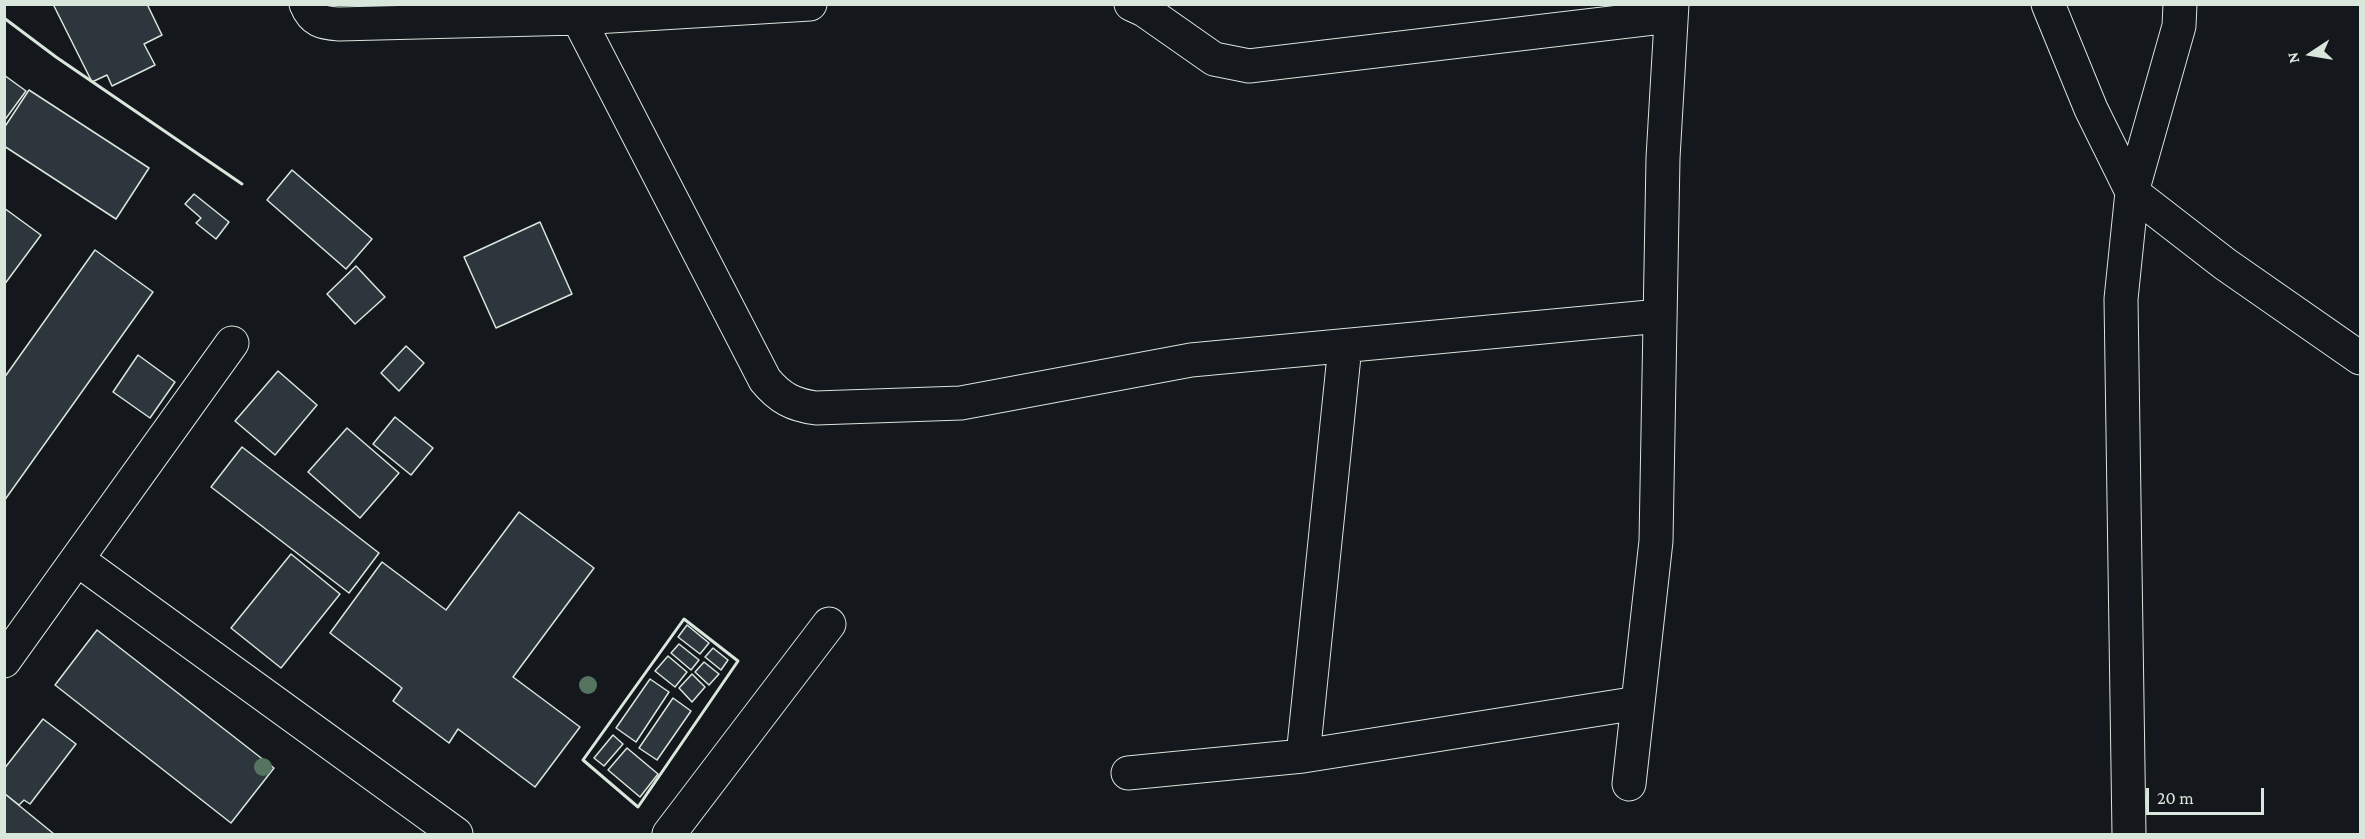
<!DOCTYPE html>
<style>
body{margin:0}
#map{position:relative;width:2365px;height:839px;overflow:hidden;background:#14181c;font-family:"Crimson Pro",serif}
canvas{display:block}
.frame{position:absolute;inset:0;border:6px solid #d8e6dc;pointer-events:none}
.north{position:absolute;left:2281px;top:24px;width:60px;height:60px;-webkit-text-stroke:4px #14181c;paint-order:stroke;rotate:258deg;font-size:16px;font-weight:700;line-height:24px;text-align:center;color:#d8e6dc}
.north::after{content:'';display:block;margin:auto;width:21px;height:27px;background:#d8e6dc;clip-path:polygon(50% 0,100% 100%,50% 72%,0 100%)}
.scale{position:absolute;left:2146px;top:788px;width:118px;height:27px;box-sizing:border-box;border:3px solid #d8e6dc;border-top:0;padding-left:8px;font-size:18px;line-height:21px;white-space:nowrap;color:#d8e6dc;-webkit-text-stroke:4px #14181c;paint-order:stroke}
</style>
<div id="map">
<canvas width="2365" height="839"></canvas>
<div class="frame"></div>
<div class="north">N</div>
<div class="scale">20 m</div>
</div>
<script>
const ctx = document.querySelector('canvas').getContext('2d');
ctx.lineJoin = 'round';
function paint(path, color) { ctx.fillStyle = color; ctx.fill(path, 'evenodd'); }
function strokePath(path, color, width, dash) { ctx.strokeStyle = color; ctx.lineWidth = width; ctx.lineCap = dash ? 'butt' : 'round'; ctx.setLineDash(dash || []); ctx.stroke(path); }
const building = new Path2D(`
 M53,4h94l15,31 -18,9 11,21 -43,21 -5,-11 -15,7z
 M4,75l22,16 -22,30z
 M29,90l120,78 -33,51 -112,-73v-18z
 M292,170l80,69 -26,30 -79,-69z
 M194,194l35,28 -13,17 -20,-16 5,-5 -16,-14z
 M4,208l37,27 -37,50z
 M540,222l32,72 -76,34 -32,-71z
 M95,250l58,42 -149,209v-123z
 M356,266l29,31 -30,27 -28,-30z
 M406,346l18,17 -25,28 -18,-18z
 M138,355l37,27 -25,36 -37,-26z
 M278,371l39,34 -42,50 -40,-34z
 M395,417l38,31 -22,27 -38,-31z
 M347,428l52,45 -39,45 -52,-46z
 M242,447l137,106 -30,40 -138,-106z
 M519,512l75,56 -81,109 67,50 -45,60 -77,-58 -9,14 -56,-42 9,-13 -72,-55 52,-71 64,48z
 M291,554l49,40 -59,74 -50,-40z
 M687,625l22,18 -9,11 -22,-17z
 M97,630l177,138 -43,55 -176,-138z
 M679,644l20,16 -8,10 -20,-17z
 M713,648l15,12 -7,10 -16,-13z
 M668,656l19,16 -12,15 -20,-16z
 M704,662l15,12 -10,11 -14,-13z
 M692,674l13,13 -13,15 -13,-14z
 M650,679l19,13 -33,50 -20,-14z
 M673,698l18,13 -34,49 -18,-12z
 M43,719l33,25 -46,60 -6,-4 -5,5 -15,-12v-24z
 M613,735l10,9 -19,22 -10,-8z
 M627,748l31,26 -18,23 -32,-27z
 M5,794l49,40h-50z`);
const minor = new Path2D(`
 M306,4c7,17 16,19 33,20l239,-6 232,-14
 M1131,4l13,6 70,49 35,7 421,-50
 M2048,4l43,105 41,83 93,72 135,94
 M578,18l187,362c15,18 28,25 51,28l145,-5 230,-43 469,-44
 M78,560l378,274
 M4,661l228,-318
 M1303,756l42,-410
 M1128,773l175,-17 335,-53
 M1629,784l27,-243 7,-383 9,-154
 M669,834l160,-210
 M2129,834l-8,-535 11,-107 47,-166 1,-22`);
const wall = new Path2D(`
 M4,18l52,39 186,127
 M684,619l54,42 -100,146 -55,-47z`);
const trees = [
 [588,685],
 [263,767]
];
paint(building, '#2c363c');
strokePath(building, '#d8e6dc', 1.5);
strokePath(minor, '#d8e6dc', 35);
strokePath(minor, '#14181c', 33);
strokePath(wall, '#d8e6dc', 3);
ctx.fillStyle = '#55745f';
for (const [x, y] of trees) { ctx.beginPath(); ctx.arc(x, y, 9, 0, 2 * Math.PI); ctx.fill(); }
</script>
